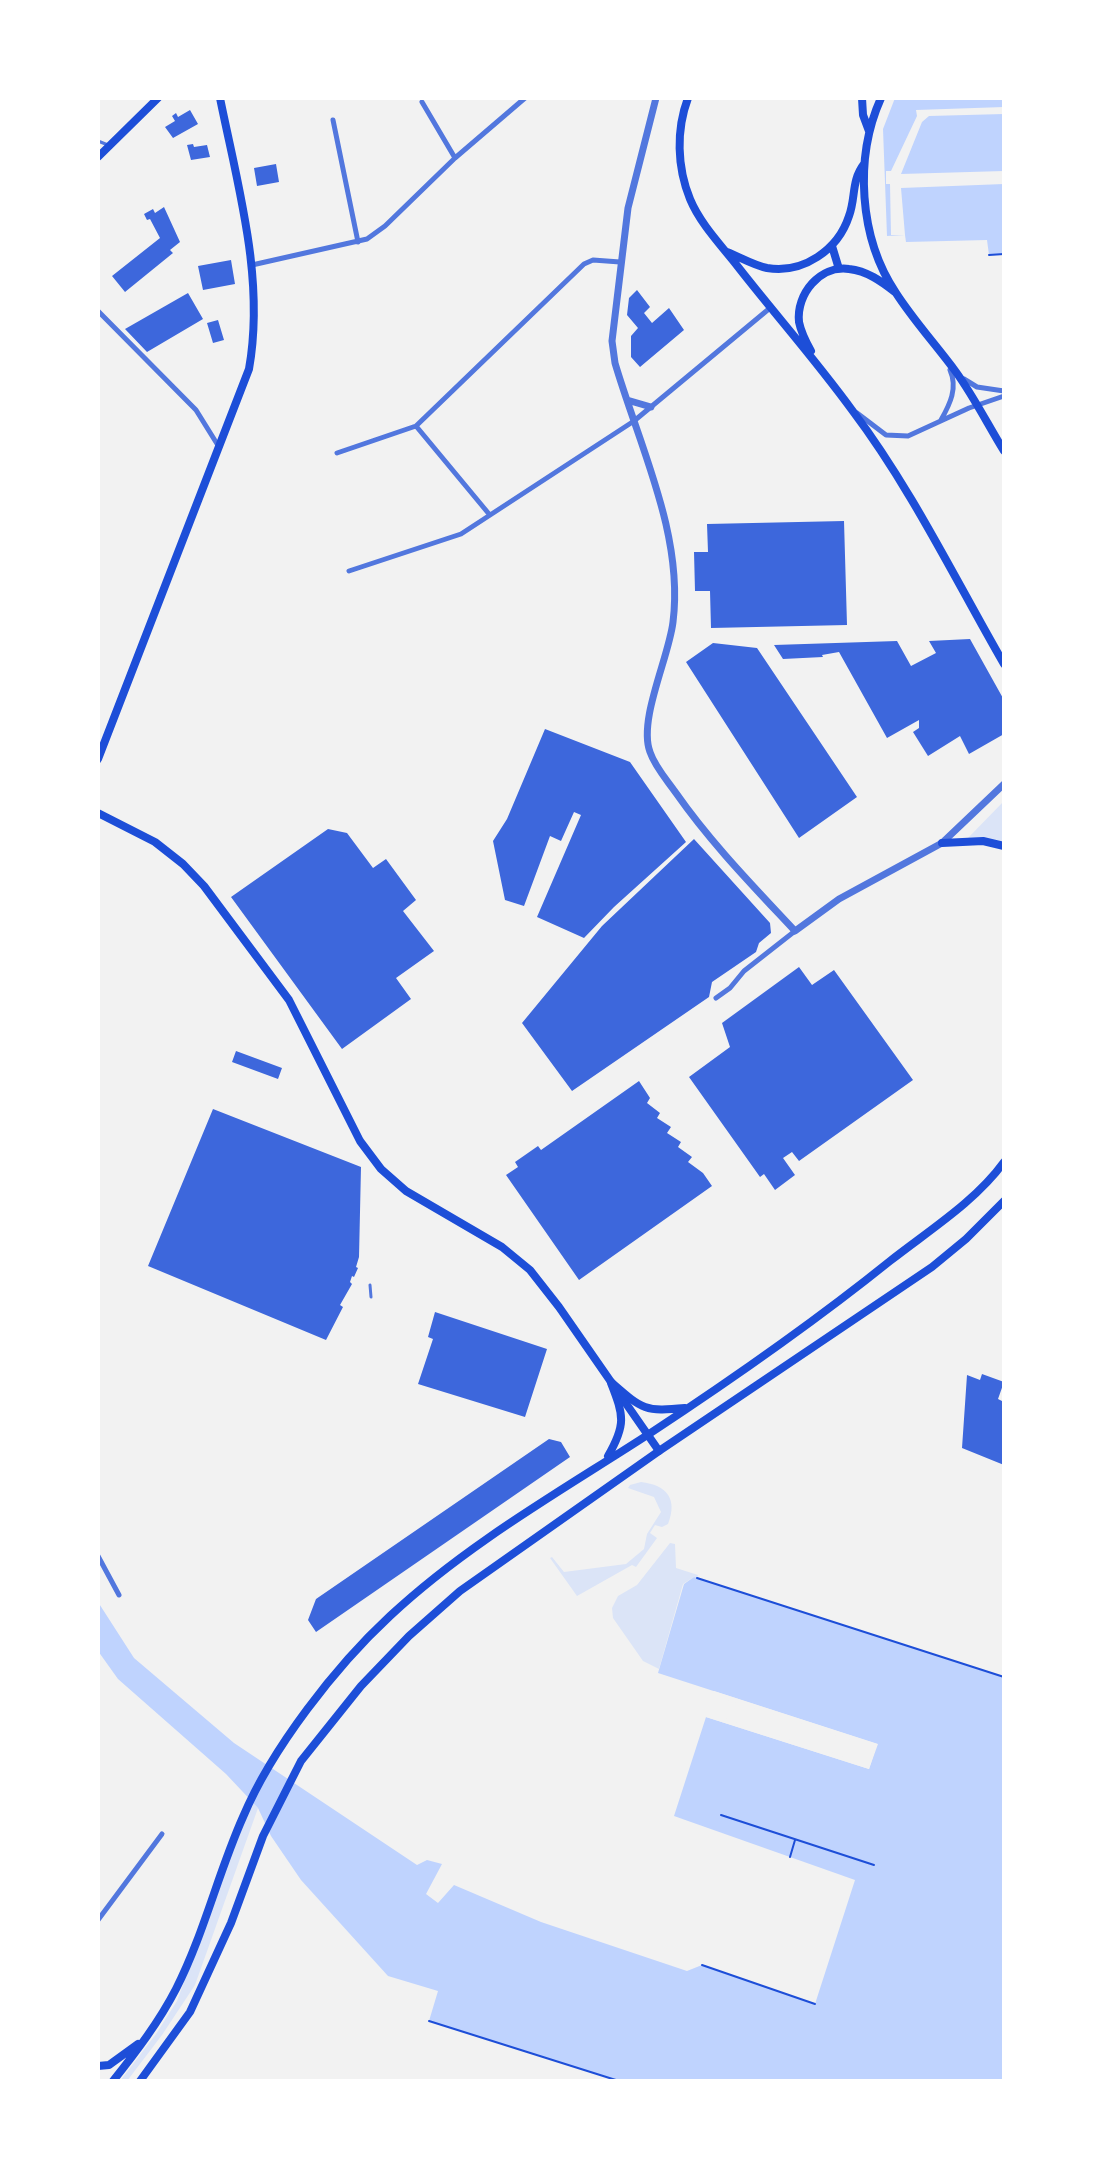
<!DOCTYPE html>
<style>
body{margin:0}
#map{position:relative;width:1102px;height:2179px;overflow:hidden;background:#f2f2f2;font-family:"PT Serif",serif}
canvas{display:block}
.frame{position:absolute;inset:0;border:100px solid #fff;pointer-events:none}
</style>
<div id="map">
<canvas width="1102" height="2179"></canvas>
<div class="frame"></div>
</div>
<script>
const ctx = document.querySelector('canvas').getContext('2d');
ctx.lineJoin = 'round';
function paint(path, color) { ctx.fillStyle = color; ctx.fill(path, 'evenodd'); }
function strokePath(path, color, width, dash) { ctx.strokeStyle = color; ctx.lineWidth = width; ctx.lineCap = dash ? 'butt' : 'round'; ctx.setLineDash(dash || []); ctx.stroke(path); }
const green = new Path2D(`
 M1004,801v42l-37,-4z
 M641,1482c26,3 37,17 27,42l-6,3 -7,-2 -5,8 7,5 -21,29 -4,-2 -55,31 -27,-38 2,-1 12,15 62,-8 18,-15 3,-15 14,-22 -7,-15 -26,-9 2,-3z
 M670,1543l5,1 1,24 22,7 -1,3 -3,-1 -11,7 -24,85 -16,-8 -30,-43 -1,-10 6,-12 19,-11z
 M251,1800l7,8 -63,177 -33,50 -35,46h-7l36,-47 21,-33z`);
const water = new Path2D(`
 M895,98h109v156l-15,1 -2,-15 -81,2 -1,-7 -18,1 -4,-107z
 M694,1577l310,100v404h-385l-190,-60 9,-30 -50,-15 -87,-96 -30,-44 -13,-28 -32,-34 -108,-95 -20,-28v-49l36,56 100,85 183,122 10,-5 15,4 -16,30 12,9 16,-18 87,37 146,49 15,-6 113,39 40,-124 -181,-64 32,-99 163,52 8,-25 -219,-71 26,-89z`);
const pier = new Path2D(`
 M1004,107v7l-75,2 -7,6 -21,52 103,-3v13l-103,4 4,47h-14l-1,-51h-4v-13h5l26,-55 -1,-6z
 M714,1691l164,53 -9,25 -163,-52 2,-4 159,51 5,-17 -159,-52z`);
const building = new Path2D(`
 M190,110l8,14 -25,14 -8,-11 10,-6 -3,-5 4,-3 2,4z
 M193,144l1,3 13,-2 3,12 -19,3 -4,-15z
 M276,164l3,18 -22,4 -3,-18z
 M164,207l16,35 -10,8 3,3 -48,39 -13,-16 48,-38 -10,-19 -3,1 -3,-6 9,-5 2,4z
 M231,260l4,24 -32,6 -5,-24z
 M637,290l13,17 -6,6 8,10 17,-15 15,22 -44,37 -9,-10v-21l7,-8 -11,-13 2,-17z
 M188,293l15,26 -56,33 -22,-23z
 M218,320l6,20 -11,3 -6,-20z
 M844,521l3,104 -136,3 -1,-37h-15l-1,-39h14l-1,-28z
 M970,639l34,61v34l-35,20 -9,-18 -32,20 -15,-24 6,-4v-8l-32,18 -48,-86 -17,3 1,2 -40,2 -9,-14 123,-4 14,25 25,-13 -7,-12z
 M713,643l44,5 100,149 -58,41 -113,-176z
 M545,729l85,33 56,80 -72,65 -30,31 -47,-21 44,-102 -7,-3 -13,29 -11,-5 -26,70 -19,-6 -12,-59 14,-22z
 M328,829l19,4 26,35 13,-9 30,41 -13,11 31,40 -38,27 15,21 -69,50 -111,-152z
 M694,839l76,84 1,10 -12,10 -3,9 -44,30 -3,15 -137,94 -50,-68 80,-97z
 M799,967l13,18 22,-15 79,110 -114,81 -7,-9 -9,6 12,17 -20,15 -11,-16 -4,3 -71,-100 41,-30 -8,-24z
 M236,1051l46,17 -4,11 -46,-17z
 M639,1081l11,17 -3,5 13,10 -3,5 14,9 -4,6 14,9 -3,5 14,10 -4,5 15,11 9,13 -133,94 -73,-105 12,-8 -3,-5 23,-16 3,4z
 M213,1109l148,58 -2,90 -3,10 2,1 -4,9 -2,-1 -2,6 2,2 -12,21 3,2 -17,33 -178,-74z
 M435,1312l112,37 -22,68 -107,-33 15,-45 -5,-2z
 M982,1374l22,8 -6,17 6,3v63l-42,-17 5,-73 13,5z
 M549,1439l12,3 9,15 -254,175 -8,-12 8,-21z`);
const path = new Path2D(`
 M989,255l15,-1
 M697,1578l307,99
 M721,1815l153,50
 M790,1857l5,-17
 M702,1965l113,39
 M429,2021l190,60`);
const service = new Path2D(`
 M98,141l10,4
 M370,1285l1,12`);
const minor = new Path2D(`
 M422,102l33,56
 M333,120l25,122
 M252,265l115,-26 18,-13 70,-68 70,-60
 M98,311l98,99 23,37
 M964,379l13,8 27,4
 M857,413l29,22 22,1 61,-28 35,-12
 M941,420c9,-16 17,-32 9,-50
 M416,426l73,88
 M337,453l79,-27 168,-162 9,-4 27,2
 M349,571l112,-37 173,-113 136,-113
 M716,998l14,-10 14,-17 51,-40
 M98,1556l21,39
 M98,1920l64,-86`);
const tertiary = new Path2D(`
 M656,98l-28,110 -16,133 3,22c24,82 69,172 58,259 -4,35 -35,98 -23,130 5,15 17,28 26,41 35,50 77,93 119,138l44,-32 103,-56 62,-59
 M627,400l24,7`);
const secondary = new Path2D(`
 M98,813l57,29 28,22 21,22 85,114 71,141 21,28 25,22 96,56 28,23 29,37 100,144`);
const primary = new Path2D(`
 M688,98c-12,32 -11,69 2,101 10,24 29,44 45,64 38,49 80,96 117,147 59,78 103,169 152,254
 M862,98l1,17 6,16
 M881,98c-27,60 -22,140 15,195 18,28 41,53 60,79 18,25 32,53 48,79
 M98,157l60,-59
 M832,246l7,23
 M727,252c13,5 26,13 40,16 36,6 71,-18 82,-52 7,-19 2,-35 15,-52
 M811,351c-5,-9 -10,-19 -12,-29 -3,-28 21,-57 50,-53 18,2 32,12 46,23
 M98,759l151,-390c16,-90 -11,-182 -29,-271
 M942,843l41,-2 21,5
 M611,1382c31,27 33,30 74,26
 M608,1456c18,-31 16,-40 3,-73
 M98,2066l11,-1 29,-21
 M113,2081c23,-29 46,-59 63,-92 28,-55 42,-116 67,-172 29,-69 93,-151 147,-201 77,-72 171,-125 259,-182 82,-54 164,-111 241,-173 38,-30 85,-59 114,-99
 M140,2081l50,-69 41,-89 32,-87 38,-75 60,-75 48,-50 51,-45 199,-140 273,-184 34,-28 38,-38`);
paint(green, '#dbe4f7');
paint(water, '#bfd3fe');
paint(pier, '#f2f2f2');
paint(building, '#3d67dc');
strokePath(path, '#1d4ed8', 2);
strokePath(service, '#5277de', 3);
strokePath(minor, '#5277de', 5);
strokePath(tertiary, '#5277de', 7);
strokePath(secondary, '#1d4ed8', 8);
strokePath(primary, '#1d4ed8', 8);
</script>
